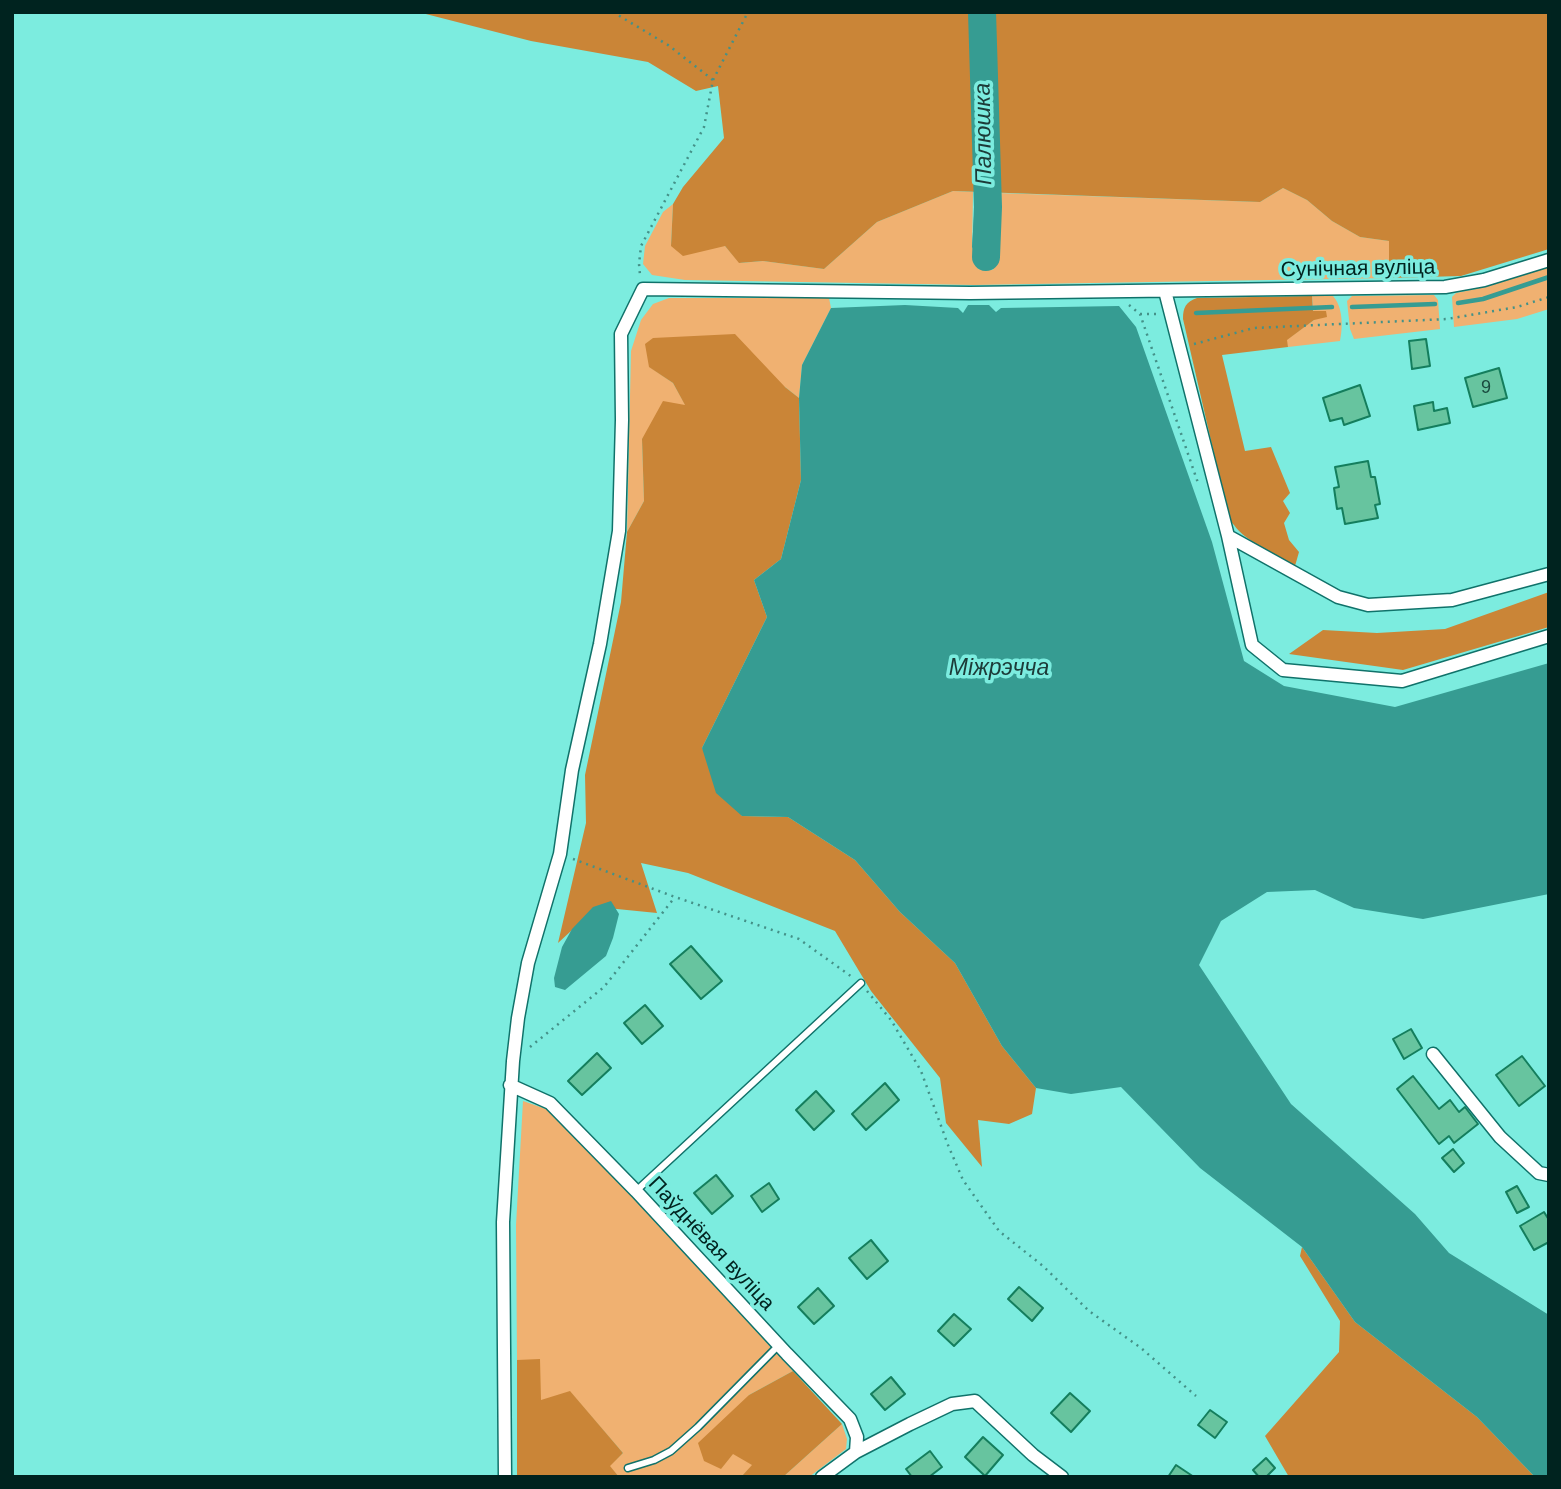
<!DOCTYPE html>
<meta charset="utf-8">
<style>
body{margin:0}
#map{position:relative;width:1561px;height:1489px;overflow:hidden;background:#7cecdf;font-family:Helvetica,sans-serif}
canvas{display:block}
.frame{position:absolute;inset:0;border:14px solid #00231f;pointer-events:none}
</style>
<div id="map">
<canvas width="1561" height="1489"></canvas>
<div class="frame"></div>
</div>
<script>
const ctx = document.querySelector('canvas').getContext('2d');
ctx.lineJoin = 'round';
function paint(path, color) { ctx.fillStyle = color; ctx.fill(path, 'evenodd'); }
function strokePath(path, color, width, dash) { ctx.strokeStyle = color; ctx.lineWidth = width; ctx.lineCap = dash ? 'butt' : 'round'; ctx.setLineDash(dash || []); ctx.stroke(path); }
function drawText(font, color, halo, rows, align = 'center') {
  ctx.font = font + ' Helvetica,sans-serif'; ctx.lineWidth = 7; ctx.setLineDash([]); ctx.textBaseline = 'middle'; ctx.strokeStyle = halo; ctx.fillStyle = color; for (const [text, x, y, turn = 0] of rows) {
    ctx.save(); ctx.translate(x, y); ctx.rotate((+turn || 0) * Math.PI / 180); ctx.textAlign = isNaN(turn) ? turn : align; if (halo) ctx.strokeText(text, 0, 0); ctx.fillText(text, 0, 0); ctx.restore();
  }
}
const green = new Path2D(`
 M1283,188l24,12 25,21 28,16 29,4v37l-415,7 -289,-5 -33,-5 -9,-11 2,-18 18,-34 10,-8 -2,42h54l15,17 23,-2 61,8 53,-47 76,-31 20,1 -1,55 6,10v12l15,1 1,-14 4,-7 1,-31 -2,-25 263,9z
 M1549,267v42l-32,10 -63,8 -2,-30 4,-4 30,-6z
 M1434,295l4,5 2,29 -86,10 -4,-10 -3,-28 5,-5z
 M1312,296h21c10,11 10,31 7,45l-52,6 -2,-7 28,-20z
 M669,298h160l2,10 -29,57 -3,33 -14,-11 -135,-20 23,16 13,23 -44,33 2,62 -17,31 4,-181 10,-31 12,-16z
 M523,1101l23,8 85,87 162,175 -44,24 -28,73 12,-15 20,12 -12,12h-122l-10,-11 14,-13 -53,-61 -29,9 -24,-41 -1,-135z
 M842,1424l5,15 -1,10 -37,28h-26z`);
const forest = new Path2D(`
 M418,12h1131v237l-88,27 -72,2v-37l-29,-4 -28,-16 -25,-21 -24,-12 -23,14 -307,-11 -76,31 -53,47 -61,-8 -24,2 -14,-17 -42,10 -12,-10 2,-42 10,-17 41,-49 -6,-52 -22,5 -48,-29 -117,-21z
 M1312,296l1,15h13l1,6 -13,3 -27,20 1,7 -66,8 23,96 26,-4 19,46 -7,8 7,12 -6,10 5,17 10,12 -4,14c-18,-11 -49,-24 -61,-41 -4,-4 -5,-10 -7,-15l-44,-191c0,-12 3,-17 14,-21z
 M735,334l50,53 14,11 2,82 -20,79 -27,21 13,37 -65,131 40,68 46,1 67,43 45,52 55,51 47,83 34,42 -4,26 -23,10 -31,-4 4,47 -36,-44 -6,-45 -69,-87 -36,-60 -147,-58 -47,-10 16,50 -60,-6 -39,36 28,-120 -1,-48 36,-173 6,-70 17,-31 -2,-62 21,-38 22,4 -12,-22 -24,-16 -4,-23 8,-6z
 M1549,592v35l-146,43 -114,-16 34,-24 54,3 68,-4z
 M1302,1247l53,75 122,95 58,60h-246l-24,-41 74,-84 1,-31 -40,-65z
 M540,1359l1,41 29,-9 53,62 -13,13 9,11h-102v-117z
 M793,1371l49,53 -59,53h-42l11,-12 -19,-11 -12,15 -17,-8 -6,-18 51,-48z`);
const water = new Path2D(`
 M988,207l11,11 -1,31 -4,7 -16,1 -6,-10 2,-31z
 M905,305l53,3 5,5 5,-8h21l7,7 5,-4 118,-2 17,21 76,215 32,119 40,25 111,21 154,-44v231l-126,25 -69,-11 -39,-18 -48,2 -46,29 -22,44 92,139 124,110 34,39 100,62v162h-14l-58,-60 -122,-95 -53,-75 -102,-79 -79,-81 -50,7 -35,-6 -34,-42 -47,-83 -55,-51 -45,-52 -67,-43 -46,-1 -26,-23 -14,-45 65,-131 -13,-37 27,-21 20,-79 -2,-82 3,-33 29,-57z
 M611,901l8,13 -6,24 -7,18 -41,34 -10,-3 -1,-9 8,-31 10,-18 21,-22z`);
const stream = new Path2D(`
 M1458,303l25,-4 66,-22
 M1352,307l83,-3
 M1196,313l136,-6`);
const river = new Path2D(`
 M982,12l6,195 -2,50`);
const building = new Path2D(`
 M1426,339l4,27 -18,3 -3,-28z
 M1499,368l8,30 -34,9 -8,-29z
 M1360,385l10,31 -26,9 -2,-7 -12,3 -7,-23z
 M1433,402l1,9 13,-3 3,15 -32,7 -4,-24z
 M1368,461l3,16h4l5,27 -5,1 3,13 -33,6 -3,-16 -5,1 -3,-21 5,-1 -4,-20z
 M691,946l31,35 -21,18 -31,-35z
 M645,1005l18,21 -21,18 -18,-21z
 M1411,1029l11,19 -18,11 -11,-20z
 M597,1053l14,15 -29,27 -14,-14z
 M1522,1056l23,30 -26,20 -23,-31z
 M1413,1076l26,33 11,-9 9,12 6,-5 13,17 -24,19 -5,-7 -10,8 -42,-55z
 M885,1083l14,17 -33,30 -14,-16z
 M816,1091l18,20 -20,19 -18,-20z
 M1453,1149l11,14 -10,9 -12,-14z
 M716,1175l17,21 -21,18 -18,-21z
 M769,1183l10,16 -17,13 -11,-16z
 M1517,1186l12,21 -12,6 -11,-21z
 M1544,1212l5,8v22l-15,8 -14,-24z
 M871,1240l17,21 -21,18 -18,-21z
 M1019,1287l24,21 -11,13 -24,-22z
 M818,1288l16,18 -20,18 -16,-17z
 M954,1314l17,15 -17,17 -16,-15z
 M891,1377l14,17 -20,16 -14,-16z
 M1070,1393l20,18 -19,21 -20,-19z
 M1210,1410l17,12 -12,16 -17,-13z
 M983,1437l20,18 -18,21 -20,-19z
 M930,1451l12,16 -13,10h-17l-6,-8z
 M1266,1458l9,10 -9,9h-7l-6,-7z
 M1176,1465l18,12h-26z`);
const path = new Path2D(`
 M613,12l55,33 45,35 -9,47 -63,119 -2,18 1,11
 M713,80l35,-68
 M1129,305l11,9 58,169
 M1140,314h18
 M1194,344l60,-16 193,-9 70,-12 32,-10
 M573,859l102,38 124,42 53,38
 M867,991l24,29 30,51 27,74 15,35 36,51 44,35 46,45 52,37 55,48
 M530,1047l74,-60 71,-90`);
const service = new Path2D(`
 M636,1191l225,-208
 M628,1468l26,-8 17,-9 27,-24 81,-82`);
const minor = new Path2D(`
 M1165,291l63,245 110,61 30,8 84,-5 97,-26
 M1228,536l24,109 31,25 119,11 147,-45
 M1433,1054l67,83 39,36 10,2
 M510,1085l40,18 86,88 151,163 63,65 7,18 -1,15
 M505,1477l-2,-255 10,-161 5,-43 10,-55 32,-109 12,-84 28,-126 19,-113 3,-111 -1,-86 22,-45 327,4 475,-6 39,-7 65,-20
 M822,1477l34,-25 54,-28 42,-20 23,-3 58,54 29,22`);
const numberNames = [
 ["9",1486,388]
];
const streetNames = [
 ["Сунічная вуліца",1358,269,-1],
 ["Паўднёвая вуліца",711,1244,47]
];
const waterNames = [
 ["Палюшка",984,134,-91],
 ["Міжрэчча",999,669]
];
paint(green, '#f0b171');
paint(forest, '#ca8537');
paint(water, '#369c92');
strokePath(stream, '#369c92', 4.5);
strokePath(river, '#369c92', 28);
paint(building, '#67c49f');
strokePath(building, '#147e5d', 2);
strokePath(service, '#10726a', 9);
strokePath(minor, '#10726a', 15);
strokePath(path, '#449188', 2.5, [2, 5]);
strokePath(service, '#fff', 6);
strokePath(minor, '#fff', 12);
drawText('18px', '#1a4b3f', null, numberNames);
drawText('21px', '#00231f', '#7cecdf', streetNames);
drawText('italic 23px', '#1c3b38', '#7cecdf', waterNames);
</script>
